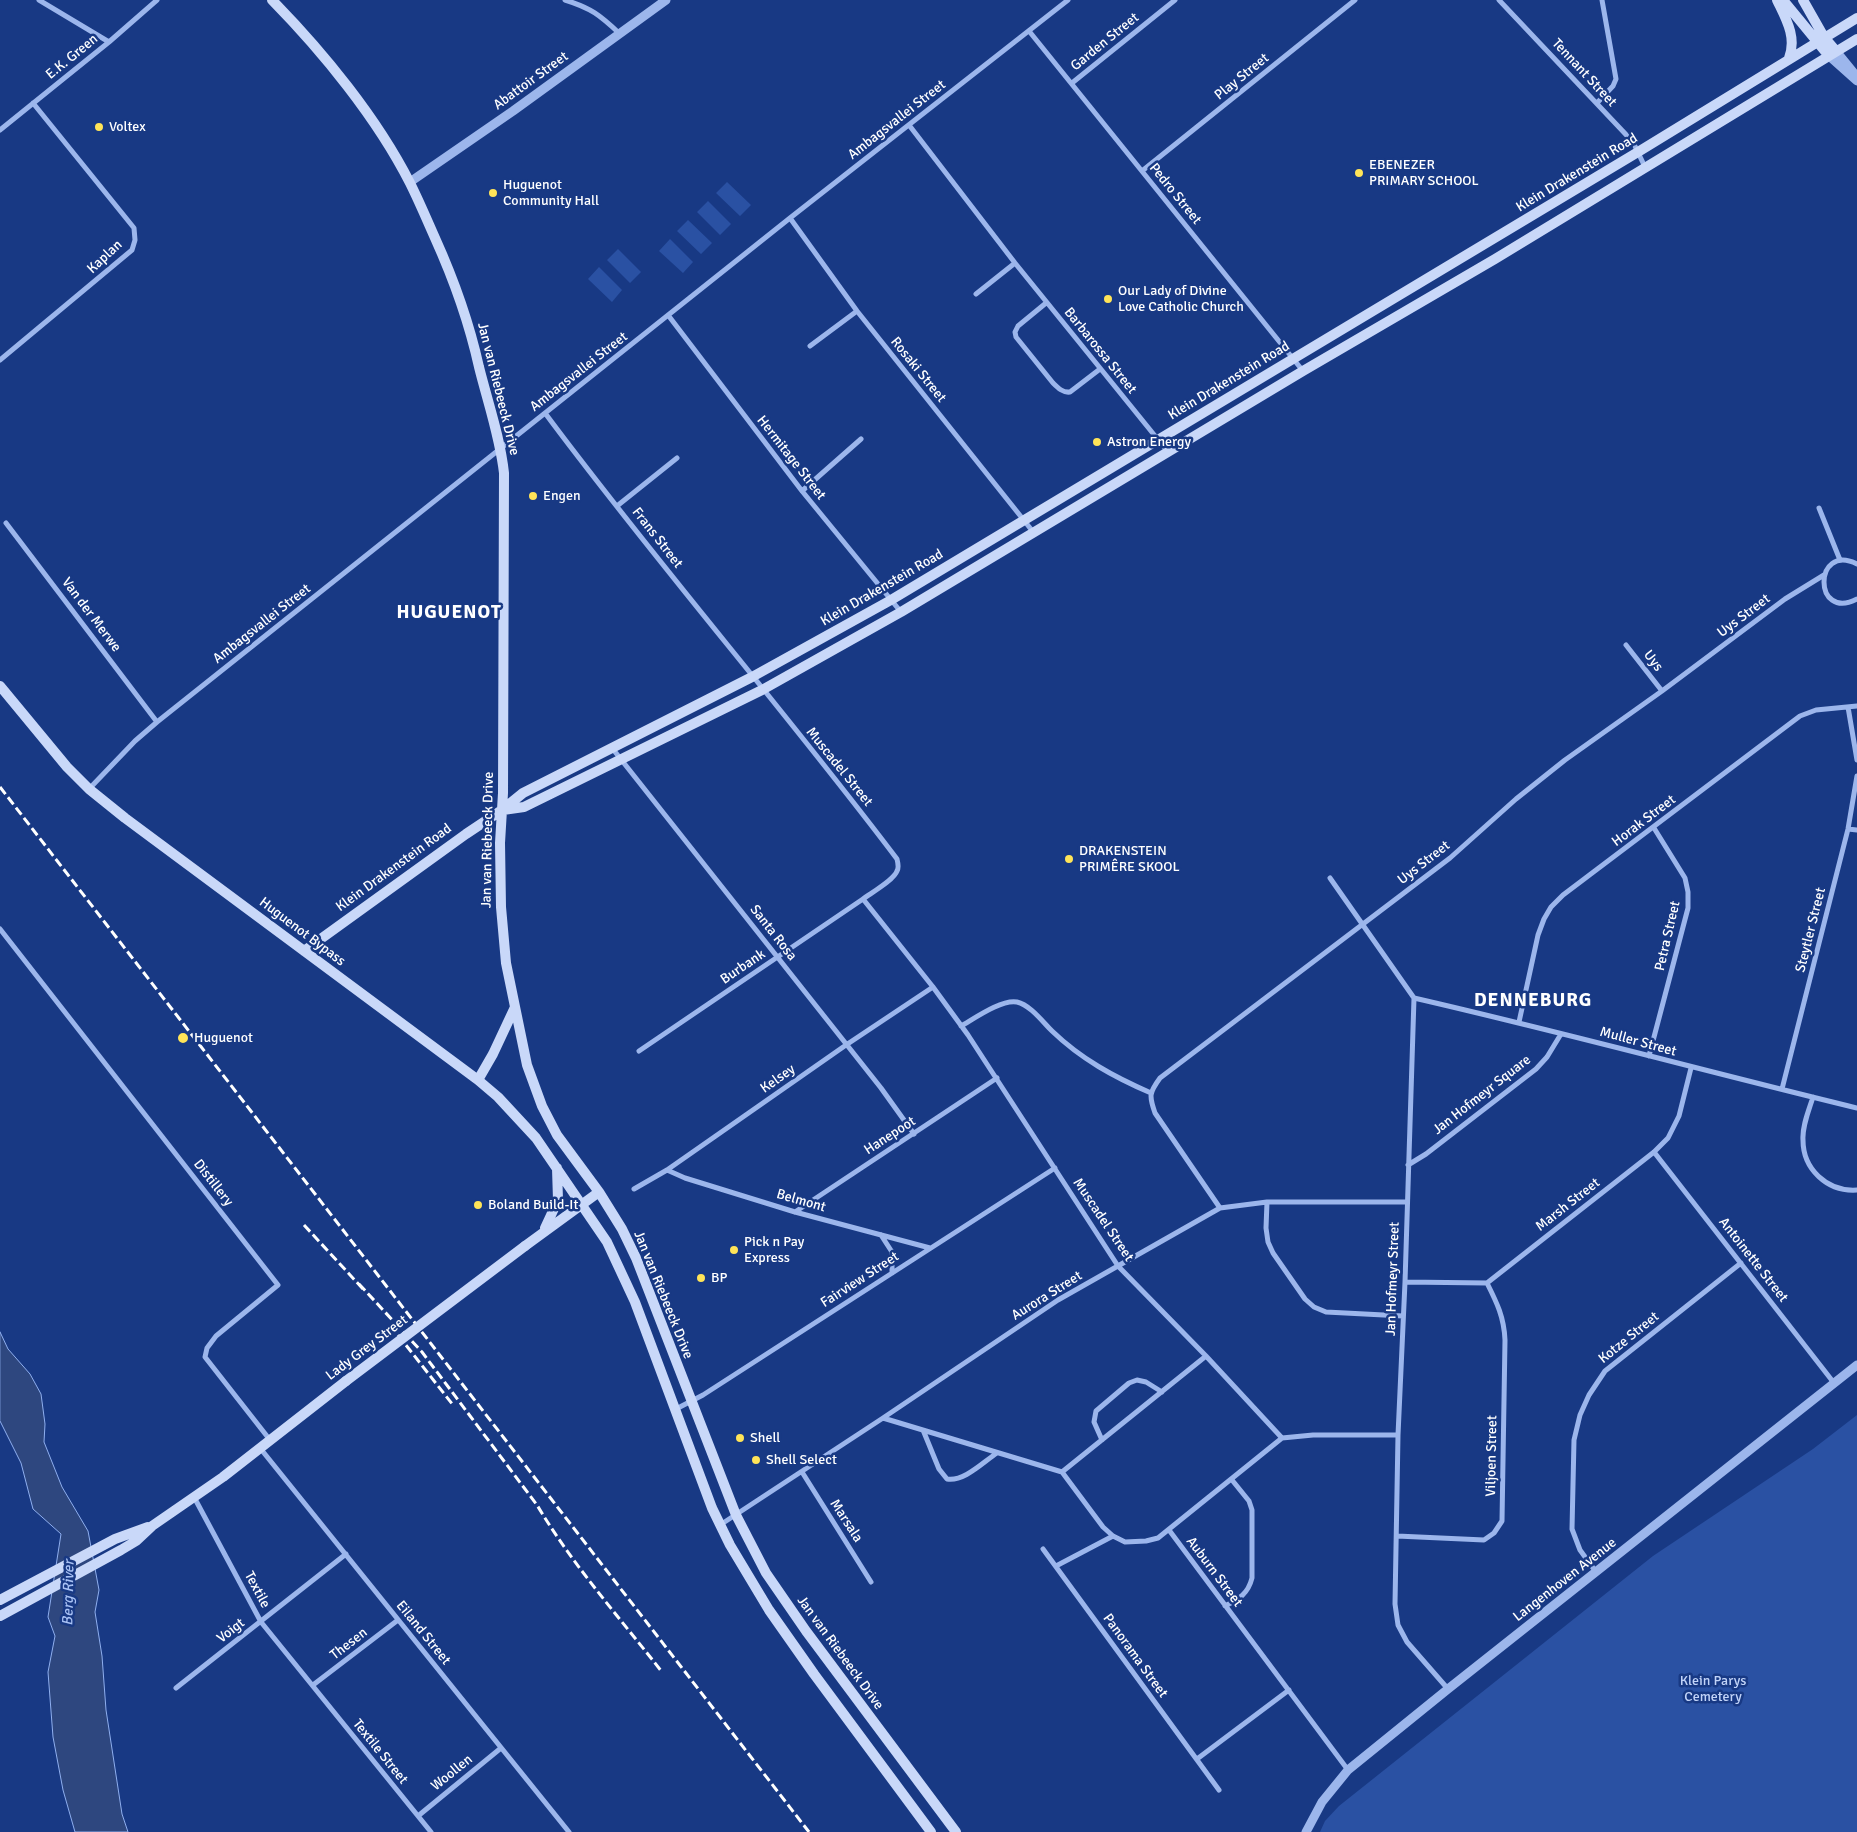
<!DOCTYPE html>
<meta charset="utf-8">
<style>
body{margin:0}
canvas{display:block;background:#183984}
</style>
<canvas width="1857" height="1832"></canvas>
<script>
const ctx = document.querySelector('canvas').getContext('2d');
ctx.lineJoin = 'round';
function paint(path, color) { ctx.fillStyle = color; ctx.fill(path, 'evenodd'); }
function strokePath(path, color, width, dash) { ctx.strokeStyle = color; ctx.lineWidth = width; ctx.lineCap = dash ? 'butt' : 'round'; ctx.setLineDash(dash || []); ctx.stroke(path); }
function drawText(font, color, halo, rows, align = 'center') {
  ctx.font = font + ' Signika,sans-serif'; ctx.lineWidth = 5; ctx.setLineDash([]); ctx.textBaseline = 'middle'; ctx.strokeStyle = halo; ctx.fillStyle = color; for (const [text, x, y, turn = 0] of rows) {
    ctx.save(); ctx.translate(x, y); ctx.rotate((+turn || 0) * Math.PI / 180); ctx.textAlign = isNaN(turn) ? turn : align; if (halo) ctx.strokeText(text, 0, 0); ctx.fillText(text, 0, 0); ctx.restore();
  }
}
const green = new Path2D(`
 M727,182l24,23 -11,11 -24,-23z
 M708,201l23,23 -11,11 -23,-23z
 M688,220l24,23 -11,11 -24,-23z
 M670,239l23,23 -10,11 -24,-22z
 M618,249l23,23 -11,11 -23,-23z
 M599,267l23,23 -10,12 -24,-23z
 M1857,1415v417h-537l5,-11 14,-15 314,-250 160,-107z`);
const water = new Path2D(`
 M0,1332l8,17 22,25 11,20 4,30 -1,18 18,45 26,44 11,59 -4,22 7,44 4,54 16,104 6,18h-53l-12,-42 -10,-53 -5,-65 7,-36 -7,-19 13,-83 -28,-25 -12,-46 -21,-42z`);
const minor = new Path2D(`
 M39,0l70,42
 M565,0c26,8 35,15 55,34
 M1499,0l134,142 12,25
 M1029,31l274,340
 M1072,83l103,-83
 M1597,103l16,-17 3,-7 -14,-79
 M909,125l106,138 153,189
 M0,130l109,-88 48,-42
 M1142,171l213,-171
 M790,218l67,93 177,222
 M976,294l39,-31
 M1046,303l-28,23 -3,6 1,5 37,46c5,5 10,10 17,9l30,-23
 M668,315l134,176 99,121
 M810,346l47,-35
 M0,360l132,-110 3,-10 -1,-12 -101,-125
 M545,413c113,152 238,295 352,446 1,4 2,9 0,12 -3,9 -26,22 -34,28l-224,152
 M802,491l59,-52
 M617,506l60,-48
 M1819,508l21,52
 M6,523l151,199
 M1857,564c-44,-22 -44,58 0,35
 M1626,645l36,46
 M1848,707l9,53
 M612,748l269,340 33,46
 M89,789l46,-48 22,-19 633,-504 278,-218
 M1848,829l9,1
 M1330,878l84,120 -9,284 -7,153 -3,169 3,21 9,17 41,47
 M863,899l70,88 35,48 150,231 88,90 76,82 31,-3h85
 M0,929l278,356 -62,51 -9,12 -2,9 65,83
 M1414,998c148,34 295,74 443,110
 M1519,1022l19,-87 6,-16 7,-12 12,-12 237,-179 16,-6 41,-4
 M961,1026c14,-8 41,-27 56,-24 13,3 25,19 35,29 29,28 62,46 99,62
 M1649,1056l39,-148v-16l-3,-14 -31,-50
 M1782,1089l66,-260 9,-53
 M1813,1097c-4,13 -11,29 -10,43 0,29 24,52 54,50
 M1654,1152l180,231
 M1408,1165l18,-11 110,-85 11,-12 14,-23
 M667,1170l18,8 110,34 135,36
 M634,1189l33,-19 179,-125 87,-58
 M1267,1202l-1,26 2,14 5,11 32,46 9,8 12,5 77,4
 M1220,1208l-65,-95c-6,-17 -6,-20 5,-35l290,-220 66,-59 49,-39 97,-69 123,-92 39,-24
 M795,1212l202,-134
 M881,1235l11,17v21
 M1405,1282l82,1 167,-131 14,-14 11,-22 12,-48
 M676,1409l27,-14 352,-227
 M883,1418l179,54 41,55 10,9 12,6 21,-1 12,-3 124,-100
 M923,1430l16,39 8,10c17,3 36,-17 50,-26
 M1102,1440l-8,-18 2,-11 33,-28 8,-3 9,2 16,10
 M260,1448l309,384
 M802,1472l69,110
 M1062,1472l144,-116
 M194,1497l67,125 170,210
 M720,1525l163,-107 175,-118 162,-92 47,-6h140
 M1169,1530l179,240
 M1397,1536l87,4 10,-7 8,-12 3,-181c-1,-23 -8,-37 -18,-57
 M1043,1549l176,241
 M1056,1566l57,-30
 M1596,1572l-16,-22 -8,-21 2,-89 6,-25 9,-20 16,-24 136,-108
 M1225,1606c14,-7 23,-12 27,-28v-68l-3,-9 -17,-21
 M313,1685l85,-65
 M176,1688l170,-134
 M1197,1759l92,-69
 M418,1816l83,-68`);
const tertiary = new Path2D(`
 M1836,51l21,26
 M1829,56l28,25
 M410,182l103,-71 153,-111
 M1306,1832l16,-30 26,-32 100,-81 409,-324`);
const secondary = new Path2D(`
 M272,0c51,52 105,118 138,183 9,18 17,37 25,55 19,42 34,84 44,129 9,36 21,70 25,106l-1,320 -3,50 1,64 5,56 21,102 15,41 15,29 42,57 23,37 14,29 100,257 30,58 40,58 150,201
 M1777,0c9,19 20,37 12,58
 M1783,0l46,56
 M1803,0l21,37 12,14
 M0,686l67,81 22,22 36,29 353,262 20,17 38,41 71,104 28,60 77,206 18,37 39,65 45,64 117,158
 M503,810l21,-3 238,-117 139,-78 402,-241 192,-112 362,-220
 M304,951l162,-117 36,-24 21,-17 229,-116 139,-77 747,-448 219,-134
 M478,1080l15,-26 22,-47
 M545,1228l13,-28 -1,-32
 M525,1246l74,-54
 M0,1600l115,-61 33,-12
 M0,1616l121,-66 15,-9 16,-15 71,-49 123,-96`);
const rail = new Path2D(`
 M0,787l809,1045
 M304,1225l59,64
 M359,1284l63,68 115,153c35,59 82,112 125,167
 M398,1335l55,70`);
const secondaryBridge = new Path2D(`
 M346,1381l179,-135`);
const markers = [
 [99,127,5,"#ffe458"],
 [1359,173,5,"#ffe458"],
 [493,193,5,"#ffe458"],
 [1108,299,5,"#ffe458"],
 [1097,442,5,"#ffe458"],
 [533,496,5,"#ffe458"],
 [1069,859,5,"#ffe458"],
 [183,1038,6,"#ffe458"],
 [478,1205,5,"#ffe458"],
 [734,1250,5,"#ffe458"],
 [701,1278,5,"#ffe458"],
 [740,1438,5,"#ffe458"],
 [756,1460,5,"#ffe458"]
];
const streetNames = [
 ["Garden Street",1105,42,-39],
 ["E.K. Green",72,57,-39],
 ["Tennant Street",1584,73,47],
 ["Play Street",1242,77,-39],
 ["Abattoir Street",531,81,-36],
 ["Ambagsvallei Street",897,120,-38],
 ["Klein Drakenstein Road",1577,173,-31],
 ["Pedro Street",1175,194,51],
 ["Kaplan",105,257,-43],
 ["Barbarossa Street",1100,351,51],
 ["Rosaki Street",918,370,51],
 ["Ambagsvallei Street",579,372,-38],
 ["Klein Drakenstein Road",1229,381,-31],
 ["Jan van Riebeeck Drive",498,389,76],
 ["Hermitage Street",791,458,52],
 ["Frans Street",657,538,52],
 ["Klein Drakenstein Road",882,588,-30],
 ["Van der Merwe",91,615,53],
 ["Uys Street",1744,616,-37],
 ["Ambagsvallei Street",262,624,-38],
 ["Uys",1653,661,52],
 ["Muscadel Street",839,767,51],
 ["Horak Street",1644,821,-37],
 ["Jan van Riebeeck Drive",488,840,-89],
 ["Uys Street",1424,863,-38],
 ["Klein Drakenstein Road",394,868,-36],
 ["Steytler Street",1811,930,-76],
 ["Huguenot Bypass",302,932,37],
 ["Santa Rosa",773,933,52],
 ["Petra Street",1668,936,-77],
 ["Burbank",743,967,-34],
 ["Muller Street",1638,1042,15],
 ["Kelsey",778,1079,-35],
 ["Jan Hofmeyr Square",1482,1095,-38],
 ["Hanepoot",890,1136,-33],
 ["Distillery",213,1183,52],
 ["Belmont",801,1201,16],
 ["Marsh Street",1568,1205,-38],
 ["Muscadel Street",1103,1220,56],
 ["Antoinette Street",1753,1260,52],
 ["Jan Hofmeyr Street",1393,1279,-88],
 ["Fairview Street",860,1280,-33],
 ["Jan van Riebeeck Drive",663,1295,68],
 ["Aurora Street",1047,1296,-32],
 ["Kotze Street",1629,1338,-39],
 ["Lady Grey Street",367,1348,-37],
 ["Viljoen Street",1492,1456,-89],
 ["Marsala",846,1521,57],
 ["Auburn Street",1214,1572,53],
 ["Langenhoven Avenue",1565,1580,-38],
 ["Textile",257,1590,62],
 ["Voigt",231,1631,-38],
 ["Eiland Street",423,1633,51],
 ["Thesen",349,1644,-38],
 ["Jan van Riebeeck Drive",840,1653,54],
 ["Panorama Street",1135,1656,54],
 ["Textile Street",380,1752,51],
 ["Woollen",452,1773,-39]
];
const poiNames = [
 ["Voltex",109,127],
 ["EBENEZER",1369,165],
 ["PRIMARY SCHOOL",1369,181],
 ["Huguenot",503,185],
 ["Community Hall",503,201],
 ["Our Lady of Divine",1118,291],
 ["Love Catholic Church",1118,307],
 ["Astron Energy",1107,442],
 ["Engen",543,496],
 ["DRAKENSTEIN",1079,851],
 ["PRIMÊRE SKOOL",1079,867],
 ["Huguenot",194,1038],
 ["Boland Build-It",488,1205],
 ["Pick n Pay",744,1242],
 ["Express",744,1258],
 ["BP",711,1278],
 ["Shell",750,1438],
 ["Shell Select",766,1460]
];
const parkNames = [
 ["Klein Parys",1713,1681],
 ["Cemetery",1713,1697]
];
const waterNames = [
 ["Berg River",69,1593,-89]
];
const districtNames = [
 ["HUGUENOT",449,613],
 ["DENNEBURG",1533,1001]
];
paint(green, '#2a51a3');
paint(water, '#2e477f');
strokePath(water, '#8fafef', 1);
strokePath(minor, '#9cb6ec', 5);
strokePath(tertiary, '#9cb6ec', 9);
strokePath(secondary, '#c9d8f9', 10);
strokePath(rail, '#fff', 3, [9, 4]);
strokePath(secondaryBridge, '#c9d8f9', 10);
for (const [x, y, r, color] of markers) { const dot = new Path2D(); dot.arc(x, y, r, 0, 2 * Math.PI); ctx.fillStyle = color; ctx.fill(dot); strokePath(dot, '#183984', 2); }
drawText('14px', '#fff', '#183984', streetNames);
drawText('14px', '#fff', '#183984', poiNames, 'left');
drawText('14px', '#c2d4f9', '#183984', parkNames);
drawText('italic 15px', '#a8c1f4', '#183984', waterNames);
ctx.letterSpacing = '1px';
drawText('bold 19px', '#fff', '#183984', districtNames);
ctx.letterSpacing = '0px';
</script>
